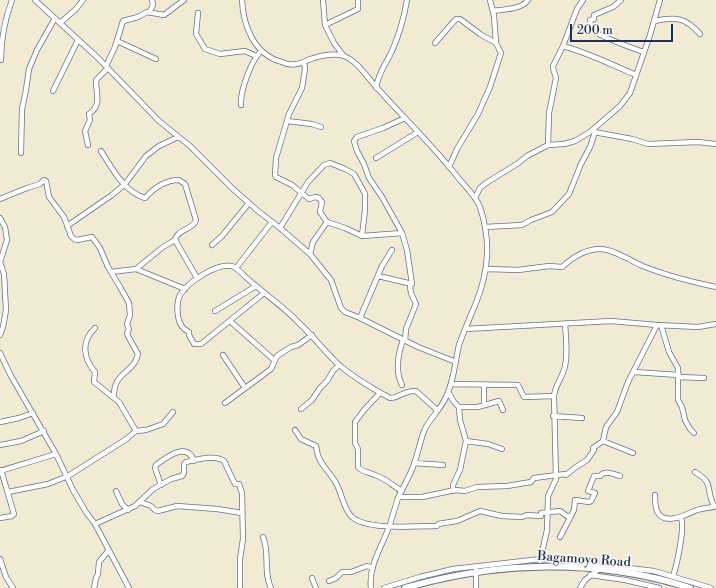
<!DOCTYPE html>
<style>
body{margin:0}
#map{position:relative;width:716px;height:588px;overflow:hidden;background:#f1ebd3;font-family:"Libre Bodoni",serif}
canvas{display:block}
.scale{position:absolute;left:570px;top:24px;width:103px;height:18px;box-sizing:border-box;border:2px solid #1b2f5e;border-top:0;padding-left:5px;font-size:12px;line-height:14px;white-space:nowrap;color:#1b2f5e;-webkit-text-stroke:3px #fbf7ec;paint-order:stroke}
</style>
<div id="map">
<canvas width="716" height="588"></canvas>
<div class="scale">200 m</div>
</div>
<script>
const ctx = document.querySelector('canvas').getContext('2d');
ctx.lineJoin = 'round';
function strokePath(path, color, width, dash) { ctx.strokeStyle = color; ctx.lineWidth = width; ctx.lineCap = dash ? 'butt' : 'round'; ctx.setLineDash(dash || []); ctx.stroke(path); }
function drawText(font, color, halo, rows, align = 'center') {
  ctx.font = font + ' "Libre Bodoni",serif'; ctx.lineWidth = 3.5; ctx.setLineDash([]); ctx.textBaseline = 'middle'; ctx.strokeStyle = halo; ctx.fillStyle = color; for (const [text, x, y, turn = 0] of rows) {
    ctx.save(); ctx.translate(x, y); ctx.rotate((+turn || 0) * Math.PI / 180); ctx.textAlign = isNaN(turn) ? turn : align; if (halo) ctx.strokeText(text, 0, 0); ctx.fillText(text, 0, 0); ctx.restore();
  }
}
const minor = new Path2D(`
 M35,0l62,57 62,64 31,25 43,43 25,22 22,17 30,26 21,26 10,28 4,4 15,6 58,29 38,15
 M242,0c1,25 12,55 40,62 4,2 10,3 14,2 6,0 12,-5 18,-6 8,-3 22,-5 30,-2 15,6 24,23 35,34 27,30 56,58 81,90 7,8 16,17 20,27 11,34 9,63 -4,96 -6,14 -12,28 -17,42 -4,17 -5,36 -13,52 -5,12 -17,22 -22,34 -4,11 -6,22 -10,33 -4,12 -11,23 -16,34 -3,10 -6,20 -9,29 -7,19 -21,40 -18,61
 M323,0l2,25 9,18 9,12
 M621,0l-8,7 -19,8v4l-4,1c0,5 2,8 4,11 3,4 43,19 50,21
 M150,11l3,-6 -1,-5
 M493,11c11,-2 28,-1 35,-11
 M198,13l-2,21 9,15 15,5 25,-3 11,5
 M655,21c21,-5 31,-3 45,13
 M60,23l16,-14 7,-9
 M325,25l33,-16v-9
 M117,41l39,18
 M435,43l21,-24h4l20,15 16,9
 M563,46c26,7 49,19 73,29
 M1,60c0,-21 4,-41 11,-60
 M304,62l1,7 -3,19 -13,26 -13,44 -1,17 1,2 16,8 17,14 6,-2 4,1 3,4 -2,10 7,10 18,6 17,8 40,-3
 M106,66l9,-19 8,-26 15,-4 9,-5 17,3 20,-15
 M376,88c2,-15 10,-24 16,-37 7,-16 12,-33 15,-51
 M53,91l25,-51
 M241,105c-1,-14 10,-44 20,-54
 M287,121l25,3 9,3
 M594,132l38,7 16,5 50,-2 18,2
 M88,145l-3,-14 5,-11 -1,-6c13,-9 7,-19 7,-34l12,-12
 M548,145l1,-32 7,-35 -3,-10v-2l10,-20 14,-37 6,-9
 M101,151c11,17 23,41 44,47 9,-10 20,-18 34,-18l6,4 11,36c-3,10 -19,9 -21,20l22,38
 M21,153l1,-44 4,-19 3,-21 8,-19 18,-32
 M376,158l42,-26
 M449,167l8,-18 21,-35 12,-27 10,-31 1,-3 -5,-10 -2,-27 -4,-16
 M475,198l5,-10 6,-5 31,-19 10,-8 21,-11 16,-1 11,-3 15,-9 30,-26 10,-13 20,-58 10,-35
 M0,199l27,-11 13,-4 4,-4 2,1 3,16 15,20 7,19 3,3 3,1 15,-3 8,11 8,19 12,20 9,16 1,12 -3,9 2,5 -2,4 1,3 10,18c-4,20 -25,17 -24,43
 M0,218l5,9 2,13 -7,22 4,12 2,36 -3,17 -3,8
 M67,226l45,-31 13,-11 21,-28 13,-10 19,-9
 M485,227l37,-2 9,-5 21,-8 17,-18 12,-30 9,-17 5,-15
 M280,228l28,-46 16,-17 6,-2 15,6 9,5 9,16 2,4v16l-3,26
 M212,245l10,-9 27,-33
 M310,254l3,-12 14,-20
 M236,268l36,-46
 M136,269l27,-22 12,-7
 M487,269l31,1 31,-4 13,1c11,-10 24,-18 38,-18 14,0 32,13 45,18 23,9 47,15 71,20
 M111,272l25,-3 49,20
 M378,276l34,8
 M264,293l-63,51h-7l-5,-9v-3c-7,-3 -10,-9 -11,-16 -1,-7 -1,-15 2,-21 8,-13 36,-32 52,-29 6,2 17,15 23,19 15,13 31,24 44,38 14,13 27,30 40,42 13,11 36,25 51,33 10,0 14,-8 26,-7l21,19
 M215,311l41,-25
 M360,318l22,-52 10,-16
 M230,321l44,39
 M661,325l8,27 9,16v32l4,7 3,13 5,9 4,4
 M95,328c-14,13 -12,30 0,44l-1,10 25,20 17,29
 M465,329l146,-8 46,4 41,2 18,-3
 M405,341l1,-12 10,-25 -5,-11 -1,-7 2,-2 -5,-34 -5,-17 -20,-36 -13,-19 -5,-14 -7,-13 -3,-10 3,-4 26,-9 22,-10
 M0,353l11,23 45,78 17,36 13,22 9,12 34,64
 M223,355l22,33
 M634,372l45,3
 M679,377l25,1
 M451,384l67,1 6,12 30,-1
 M402,385c-7,-14 -4,-31 1,-45
 M448,392l6,10 5,5h19l21,-6 4,9
 M380,393l-16,17 -9,12v21l3,6v18c4,5 11,5 17,8 10,3 18,11 27,16
 M225,403l46,-34 6,-13 14,-9 7,-2 14,-10
 M484,405v-20
 M301,409l11,-9 8,-12 7,-7 6,-10 6,-6
 M553,416l29,2
 M0,422l19,-4 14,-5
 M295,430l6,9 15,7c1,4 1,8 3,12 4,9 12,16 17,25 6,11 7,24 15,33 14,15 67,10 86,10l1,-2 19,-3 23,-10 22,5 20,1 5,-2 14,1v-3l19,-2 7,5h4
 M466,441l22,3 14,5
 M603,441l30,12
 M0,445l21,-4 23,-10
 M414,463l29,2
 M0,471l56,-17
 M695,472c21,13 9,15 19,34
 M161,485l-6,-17 1,-3c11,-8 31,-24 38,-4
 M116,491l6,13 6,6
 M453,491v-6l7,-15 6,-29 -6,-21 -1,-13
 M8,492l40,-8 20,-8 57,-36 11,-9 10,-1 17,-6 10,-12
 M655,495c0,5 0,11 2,16 7,16 30,3 40,-1 6,-2 13,-2 19,-4
 M399,497h23l33,-7 10,1 12,-4 30,-1 24,-4 3,-4 31,-4 1,1 10,-8 11,-7 7,-10 -1,-2 10,-7 3,-14 11,-15 11,-30 29,-57
 M140,502l11,4 4,4 3,1 19,-5 40,3 25,4
 M0,518l12,-2 2,-2 -13,-44
 M95,524l40,-18 18,-17 18,-10 11,-3 2,-3v-9l2,-2c10,-2 29,-8 38,-1l10,21 1,2h4l3,9 1,46 -3,20v28
 M263,537c7,16 0,35 8,51
 M560,537l14,-27 1,-10 14,2 2,-1 4,-8 -7,-2 6,-15h6c5,-6 14,-2 20,0
 M0,559l6,18 7,11
 M540,561l7,-31 1,-34 8,-17 -2,-83c1,-11 9,-19 11,-30 3,-13 1,-29 0,-42
 M590,575l35,5 34,8
 M673,576c4,-11 12,-49 8,-58
 M312,578l4,10
 M329,581l7,-3 6,-6h9l16,-6 6,2
 M94,588l2,-10 2,-4 1,-12 10,-12
 M384,588l36,-11 33,-8 88,-10 27,2 86,10 57,17
 M476,588v-18
 M580,588l5,-8 13,-10`);
const highway = new Path2D(`
 M405,588c92,-27 193,-30 285,0`);
const streetNames = [
 ["Bagamoyo Road",584,560,4]
];
strokePath(minor, '#667187', 6);
strokePath(highway, '#667187', 8);
strokePath(minor, '#fff', 4.5);
strokePath(highway, '#fff', 6);
drawText('13px', '#1b2f5e', '#fbf7ec', streetNames);
</script>
